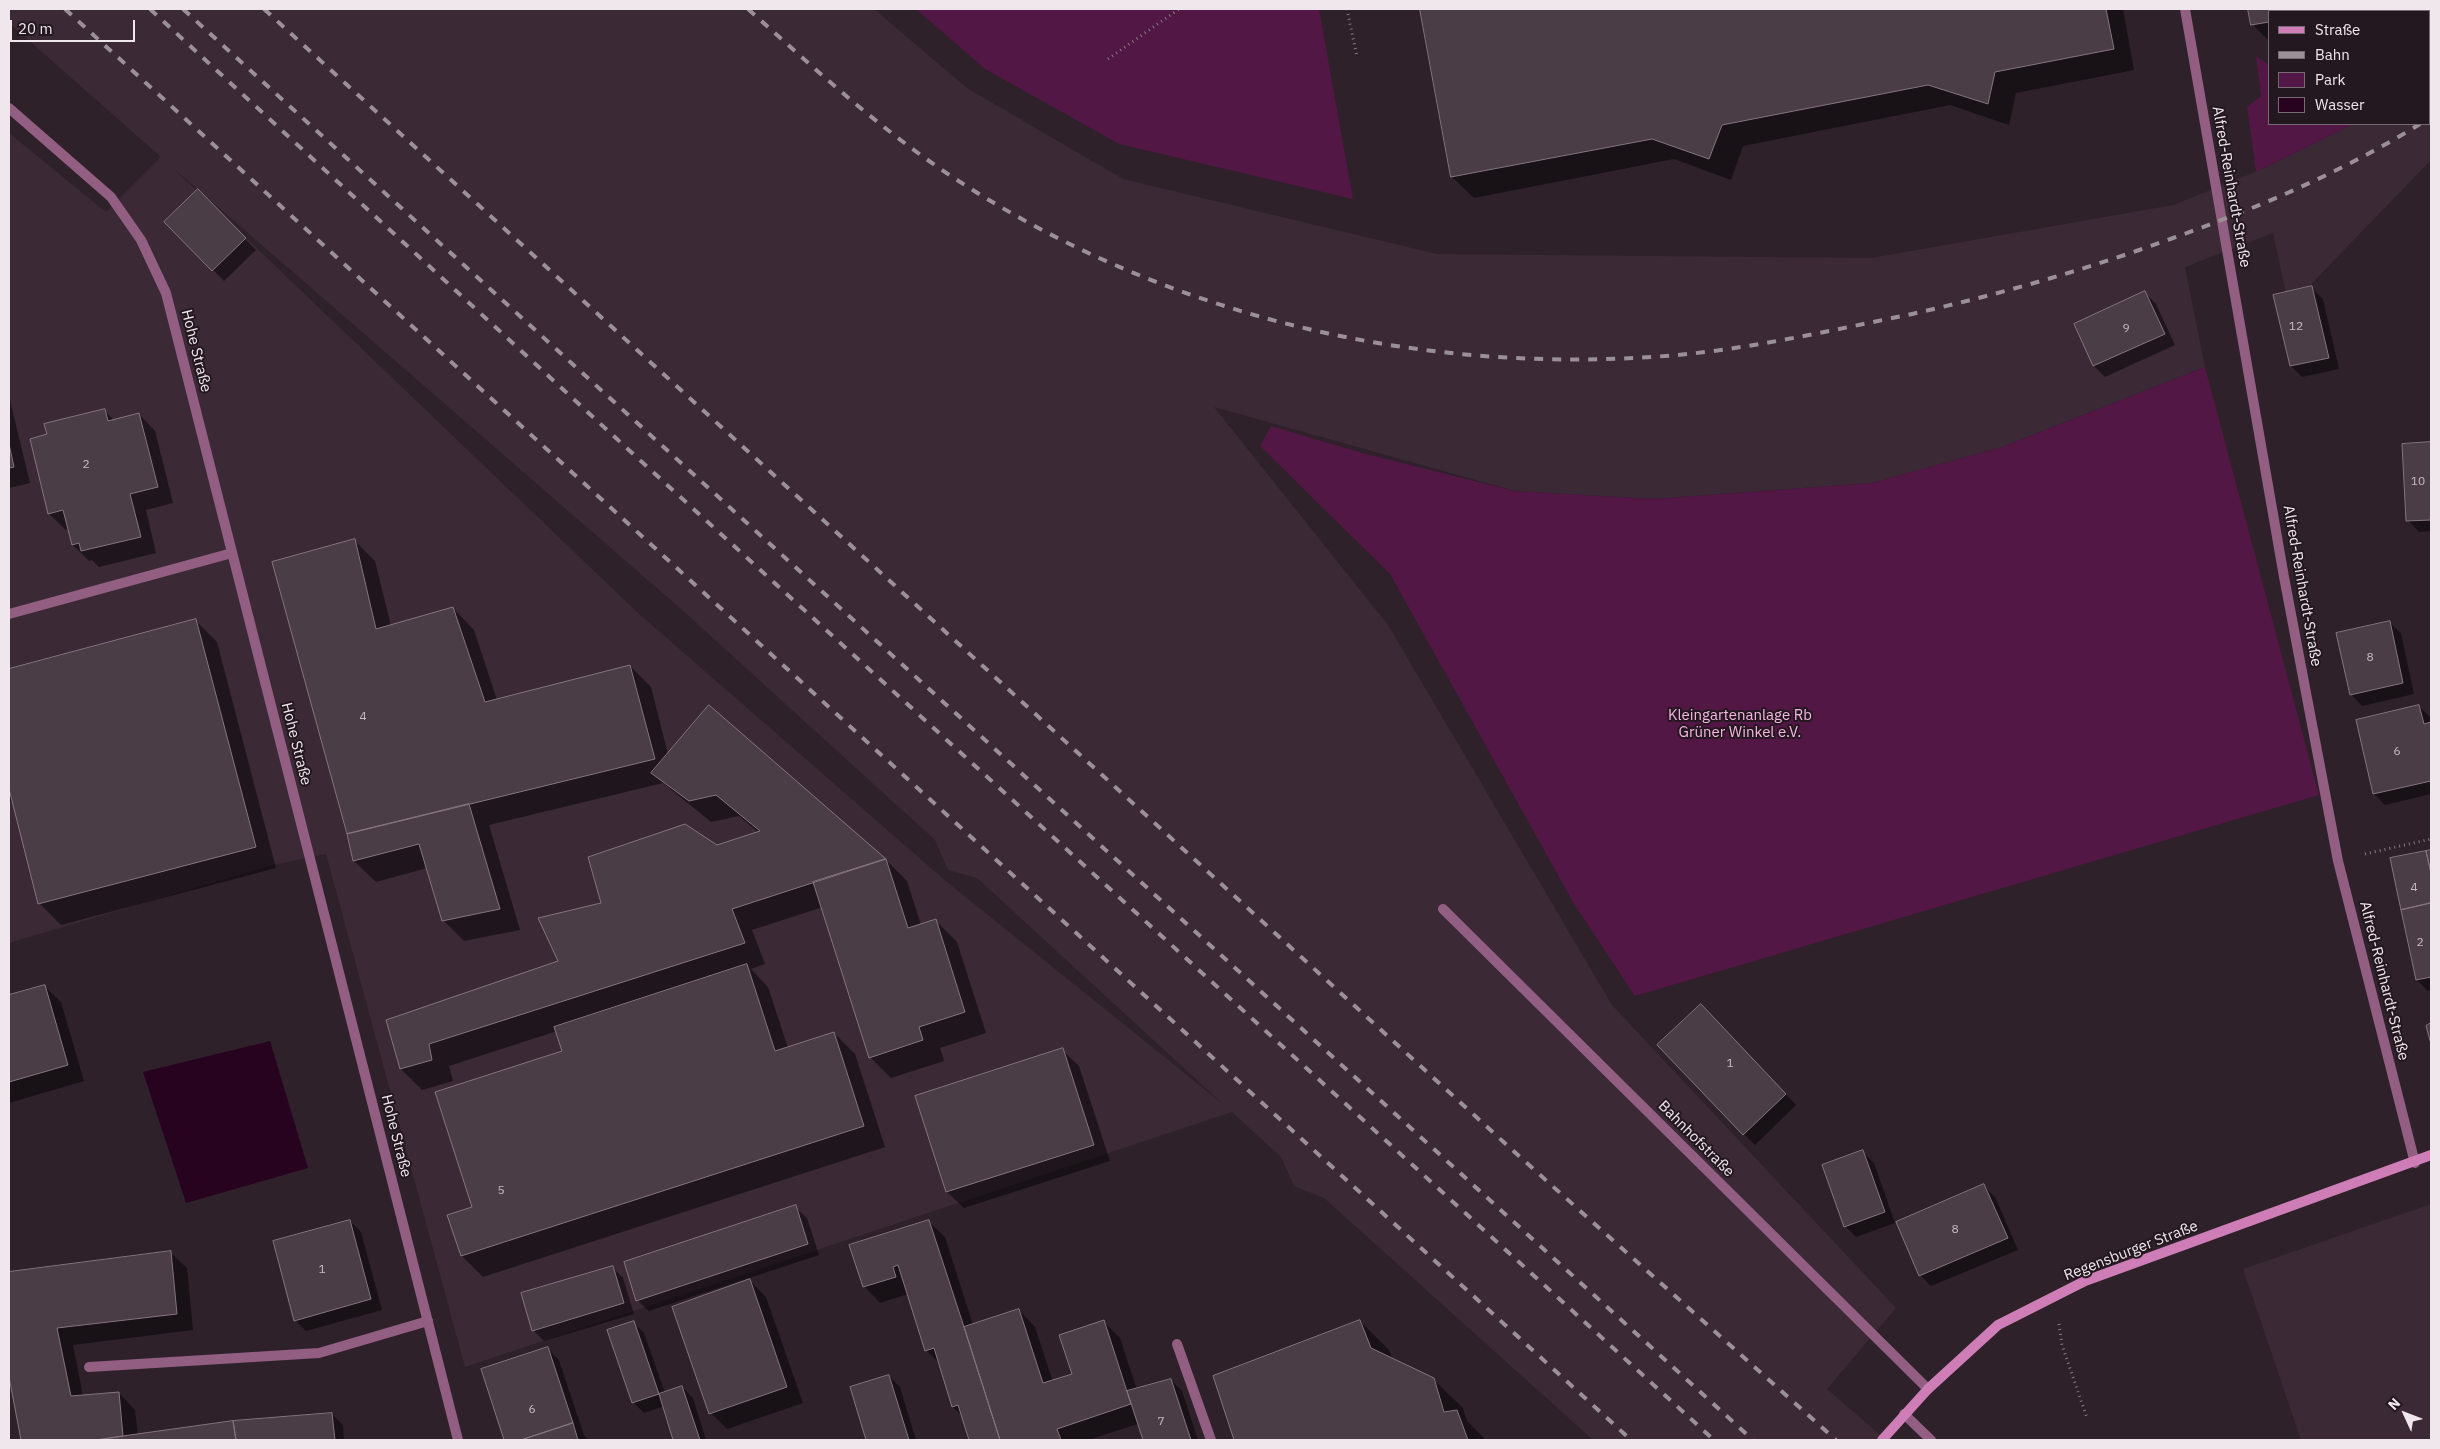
<!DOCTYPE html>
<meta charset="utf-8">
<style>
body{margin:0}
#map{position:relative;width:2440px;height:1449px;overflow:hidden;background:#2e212a;font-family:"IBM Plex Sans",sans-serif}
canvas{display:block}
.frame{position:absolute;inset:0;border:10px solid #f0e7ed;pointer-events:none}
.legend{position:absolute;left:2268px;top:10px;width:162px;height:115px;box-sizing:border-box;background:#241820;border:1px solid #766b72;margin:0;padding:6px 9px;list-style:none;font-size:15px;color:#f0e7ed}
.legend li{display:flex;align-items:center;gap:10px;height:25px}
.legend b{width:25px;border:1px solid #766b72}
.north{position:absolute;left:2380px;top:1389px;width:50px;height:50px;-webkit-text-stroke:4px #241820;paint-order:stroke;rotate:313deg;font-size:14px;font-weight:700;line-height:20px;text-align:center;color:#f0e7ed}
.north::after{content:'';display:block;margin:auto;width:18px;height:22px;background:#f0e7ed;clip-path:polygon(50% 0,100% 100%,50% 72%,0 100%)}
.scale{position:absolute;left:10px;top:20px;width:125px;height:22px;box-sizing:border-box;border:2px solid #f0e7ed;border-top:0;padding-left:6px;font-size:15px;line-height:18px;white-space:nowrap;color:#f0e7ed;-webkit-text-stroke:4px #241820;paint-order:stroke}
</style>
<div id="map">
<canvas width="2440" height="1449"></canvas>
<div class="frame"></div>
<ul class="legend">
<li><b style="height:6px;background:#cf7db6"></b>Straße</li>
<li><b style="height:6px;background:#9b9098"></b>Bahn</li>
<li><b style="height:14px;background:#521744"></b>Park</li>
<li><b style="height:14px;background:#280320"></b>Wasser</li>
</ul>
<div class="north">N</div>
<div class="scale">20 m</div>
</div>
<script>
const ctx = document.querySelector('canvas').getContext('2d');
ctx.lineJoin = 'round';
function paint(path, color) { ctx.fillStyle = color; ctx.fill(path, 'evenodd'); }
function strokePath(path, color, width, dash) { ctx.strokeStyle = color; ctx.lineWidth = width; ctx.lineCap = dash ? 'butt' : 'round'; ctx.setLineDash(dash || []); ctx.stroke(path); }
function drawText(font, color, halo, rows, align = 'center') {
  ctx.font = font + ' "IBM Plex Sans",sans-serif'; ctx.lineWidth = 4; ctx.setLineDash([]); ctx.textBaseline = 'middle'; ctx.strokeStyle = halo; ctx.fillStyle = color; for (const [text, x, y, turn = 0] of rows) {
    ctx.save(); ctx.translate(x, y); ctx.rotate((+turn || 0) * Math.PI / 180); ctx.textAlign = isNaN(turn) ? turn : align; if (halo) ctx.strokeText(text, 0, 0); ctx.fillText(text, 0, 0); ctx.restore();
  }
}
const built = new Path2D(`
 M9,9h865l93,79 156,91 314,75 434,4 302,-53 87,-35 93,-46h76v-45l2,-2v83l-142,147 -16,-74 -88,34 20,100 -203,80 -130,36 -219,16 -138,-8 -301,-84 174,218 224,380 284,303 -69,81 59,51h-293l-269,-242 -30,-12 -13,-29 -49,-45 -767,255 -139,-513 -57,12 -260,77v-810l97,79 55,-55 -152,-134zM172,167l509,442 254,231 13,30 29,8 246,226 -276,-222 -310,-270z
 M2431,1204v236h-130l-58,-171z`);
const green = new Path2D(`
 M916,9h403l34,190 -234,-55 -134,-75z
 M2256,56l13,9v59h84l-97,48 -9,-65 14,-11z
 M2205,367l114,428 -684,201 -62,-94 -183,-328 -130,-128 11,-20 95,28 149,37 138,8 219,-16 130,-36z`);
const water = new Path2D(`
 M270,1041l38,127 -122,35 -43,-131z`);
const shadow = new Path2D(`
 M1421,9h702l11,61 -118,23 -7,32 -59,-20 -207,41 -12,34 -57,-21 -200,39 -22,-21z
 M2249,9h182v14h-2v-12h-160v30l-17,-17z
 M198,191l58,59 -32,31 -58,-59z
 M2312,288l11,11 16,70 -37,8 -11,-11 -16,-70z
 M2145,293l11,11 19,41 -70,32 -11,-11z
 M9,396l21,87 -21,5z
 M104,410l10,10 25,-6 16,17 18,72 -27,7 10,43 -57,14 -7,-7 -3,1 -16,-16 -4,-16 -3,1 -17,-16v-79z
 M2431,443v88l-12,1 -11,-12 -4,-75z
 M354,540l21,21 16,65 62,-18 21,22 23,70 133,-34 21,21 17,67 218,106 21,21 14,44 15,-4 21,21 29,91 -46,15 4,13 -53,17 -21,-21 -47,-150 -71,23 13,34 -14,5 17,18 20,61 46,-15 21,21 30,93 -402,130 -21,-21 -13,-41 25,-8 90,-155 -7,-21 -108,35 4,15 -31,9 -21,-21 -13,-49 171,-58 44,-58 114,-58 42,-13 -20,-17 -28,6 -48,-39 -174,42 31,105 -56,11 -21,-21 -16,-52 -51,14 -22,-21 -81,-298z
 M196,621l21,21 59,226 -215,57 -21,-21 -27,-103 -4,1v-132z
 M2389,622l12,11 13,61 -52,12 -11,-12z
 M2419,706l11,11 1,6v71l-46,11 -11,-11 -17,-74z
 M2431,851v139l-3,1 -11,-11 -26,-121z
 M44,986l17,16 23,79 -75,22v-107z
 M1712,1016l84,89 -41,40 -11,-11z
 M1062,1050l17,16 31,95 -146,47 -17,-16 -30,-95z
 M1863,1152l11,11 21,60 -39,14 -11,-11z
 M1984,1186l11,11 23,53 -87,36 -11,-11z
 M795,1207l12,11 12,37 -170,56 -12,-11z
 M350,1221l11,11 21,78 -76,21 -11,-11z
 M928,1221l17,16 28,88 46,-15 16,17 18,55 20,-7 31,-53 16,16 17,52 34,-10 11,11 16,49h-54l-6,-16 -50,16h-118l-8,-24 -9,-9 -13,-43 -14,-14 -18,-56 -28,9 -16,-17z
 M170,1252l17,16 6,62 -120,15 10,51 36,-3 16,17 3,26 194,-22 11,11 1,15h-322l-13,-70v-97z
 M612,1267l11,11 11,36 -90,27 -11,-11z
 M750,1281l16,16 37,106 -76,26 -16,-16z
 M1360,1321l29,29 4,10 40,19 30,29 4,13 19,19h-251l-20,-63z
 M633,1322l11,11 21,60 17,-6 11,11 13,42h-31l-11,-34 -20,7 -11,-11z
 M548,1349l11,11 25,75 4,5h-83l-23,-70z
 M889,1376l11,11 16,53h-48l-16,-52z`);
const building = new Path2D(`
 M1420,9h686l8,40 -119,23 -7,32 -60,-19 -206,40 -13,34 -57,-20 -201,38z
 M2248,9h114l-18,2h-75v11l-18,3z
 M198,189l48,49 -34,33 -48,-49z
 M2312,286l17,72 -39,8 -17,-71z
 M2145,291l20,43 -72,32 -19,-42z
 M105,409l3,12 31,-8 19,74 -28,7 11,43 -60,14 -2,-8 -7,2 -9,-35 -15,4 -18,-75 17,-5 -3,-10z
 M2431,442v78l-25,1 -4,-77z
 M9,444l5,23 -5,1z
 M355,539l21,90 77,-22 32,95 145,-37 25,94 -308,75 -75,-272z
 M196,619l60,228 -218,57 -29,-115v-120z
 M2390,621l13,62 -53,12 -14,-62z
 M709,705l177,154 -154,50 13,34 -316,101 3,16 -32,9 -14,-49 172,-59 -20,-43 63,-15 -13,-46 97,-33 32,21 43,-14 -44,-36 -27,6 -38,-28z
 M2419,705l5,19 7,-2v59l-58,13 -17,-74z
 M469,804l31,105 -58,12 -23,-77 -66,17 -6,-27z
 M2431,850v23l-5,-22z
 M2426,851l5,22v30l-30,7 -11,-52z
 M886,859l22,69 28,-9 29,93 -46,15 4,13 -54,18 -56,-176z
 M2431,903v74l-15,3 -15,-70z
 M747,964l28,87 59,-19 30,94 -403,130 -14,-41 25,-8 -37,-115 127,-41 -8,-24z
 M45,985l23,80 -59,17v-87z
 M1701,1004l85,90 -43,41 -86,-90z
 M2431,1023v21l-5,-18z
 M1063,1048l31,97 -148,47 -31,-96z
 M1863,1150l22,62 -41,15 -22,-62z
 M1984,1184l24,54 -89,38 -23,-54z
 M796,1205l12,39 -172,57 -12,-39z
 M350,1220l21,79 -77,22 -21,-80z
 M929,1220l35,107 36,113h-31l-11,-35 -6,2 -18,-59 -9,3 -27,-86 -5,2 3,10 -33,10 -14,-42z
 M171,1251l6,63 -120,14 14,68 48,-4 4,44 -28,4h-74l-12,-63v-105z
 M613,1266l11,37 -92,28 -11,-38z
 M750,1279l37,108 -78,27 -37,-107z
 M1019,1309l24,74 29,-9 -13,-39 45,-15 27,84 -74,25 4,11h-61l-36,-113z
 M1360,1320l11,28 63,30 10,34 13,-2 11,30h-234l-21,-64z
 M634,1321l25,73 -27,9 -25,-73z
 M548,1347l25,76 -52,17h-17l-23,-71z
 M889,1375l20,65h-43l-16,-53z
 M1171,1379l20,61h-48l-16,-49z
 M682,1386l18,54h-27l-14,-46z
 M332,1413l3,27h-99l-3,-19z
 M233,1421l3,19h-137l24,-4z
 M573,1423l5,17h-57z`);
const path = new Path2D(`
 M1347,9l10,48
 M1108,59l71,-50
 M2365,854l66,-15
 M2059,1324l3,21 25,73`);
const service = new Path2D(`
 M9,614l223,-61
 M1177,1344l34,96
 M89,1367l230,-14 109,-32`);
const minor = new Path2D(`
 M9,108l102,89 30,43 25,53 292,1147
 M1443,909l485,480
 M1904,1414l27,26`);
const tertiary = new Path2D(`
 M2185,9l99,568 54,284 77,302`);
const secondary = new Path2D(`
 M1882,1440l46,-51 70,-64 87,-44 346,-126`);
const rail = new Path2D(`
 M65,9l1566,1431
 M150,9l481,443 1083,988
 M183,9l1570,1431
 M264,9l1256,1148 316,283
 M748,9c65,58 129,118 203,167 216,143 480,203 737,178 75,-8 150,-25 224,-40 89,-20 176,-45 261,-76 87,-31 169,-66 247,-114
 M2429,119l2,-2`);
const numberNames = [
 ["12",2296,327],
 ["9",2126,329],
 ["2",86,465],
 ["10",2418,482],
 ["8",2370,658],
 ["4",363,717],
 ["6",2397,752],
 ["4",2414,888],
 ["2",2420,943],
 ["1",1730,1064],
 ["5",501,1191],
 ["8",1955,1230],
 ["1",322,1270],
 ["6",532,1410],
 ["7",1161,1422]
];
const streetNames = [
 ["Alfred-Reinhardt-Straße",2231,187,80],
 ["Hohe Straße",196,351,76],
 ["Alfred-Reinhardt-Straße",2302,586,80],
 ["Hohe Straße",296,744,76],
 ["Alfred-Reinhardt-Straße",2384,981,76],
 ["Hohe Straße",396,1136,76],
 ["Bahnhofstraße",1696,1139,45],
 ["Regensburger Straße",2131,1251,-21]
];
const parkNames = [
 ["Kleingartenanlage Rb",1740,716],
 ["Grüner Winkel e.V.",1740,733]
];
paint(built, '#3b2935');
paint(green, '#521744');
paint(water, '#280320');
paint(shadow, '#0007');
paint(building, '#4b3d46');
strokePath(building, '#85747f', 1);
strokePath(path, '#857a82', 3, [1, 4]);
strokePath(service, '#925e82', 10);
strokePath(minor, '#925e82', 10);
strokePath(tertiary, '#925e82', 10);
strokePath(secondary, '#cf7db6', 10);
strokePath(rail, '#9b9098', 4, [9, 9]);
drawText('12px', '#c7bcc3', null, numberNames);
drawText('15px', '#f0e7ed', '#241820', streetNames);
drawText('15px', '#f7b6e2', '#241820', parkNames);
</script>
